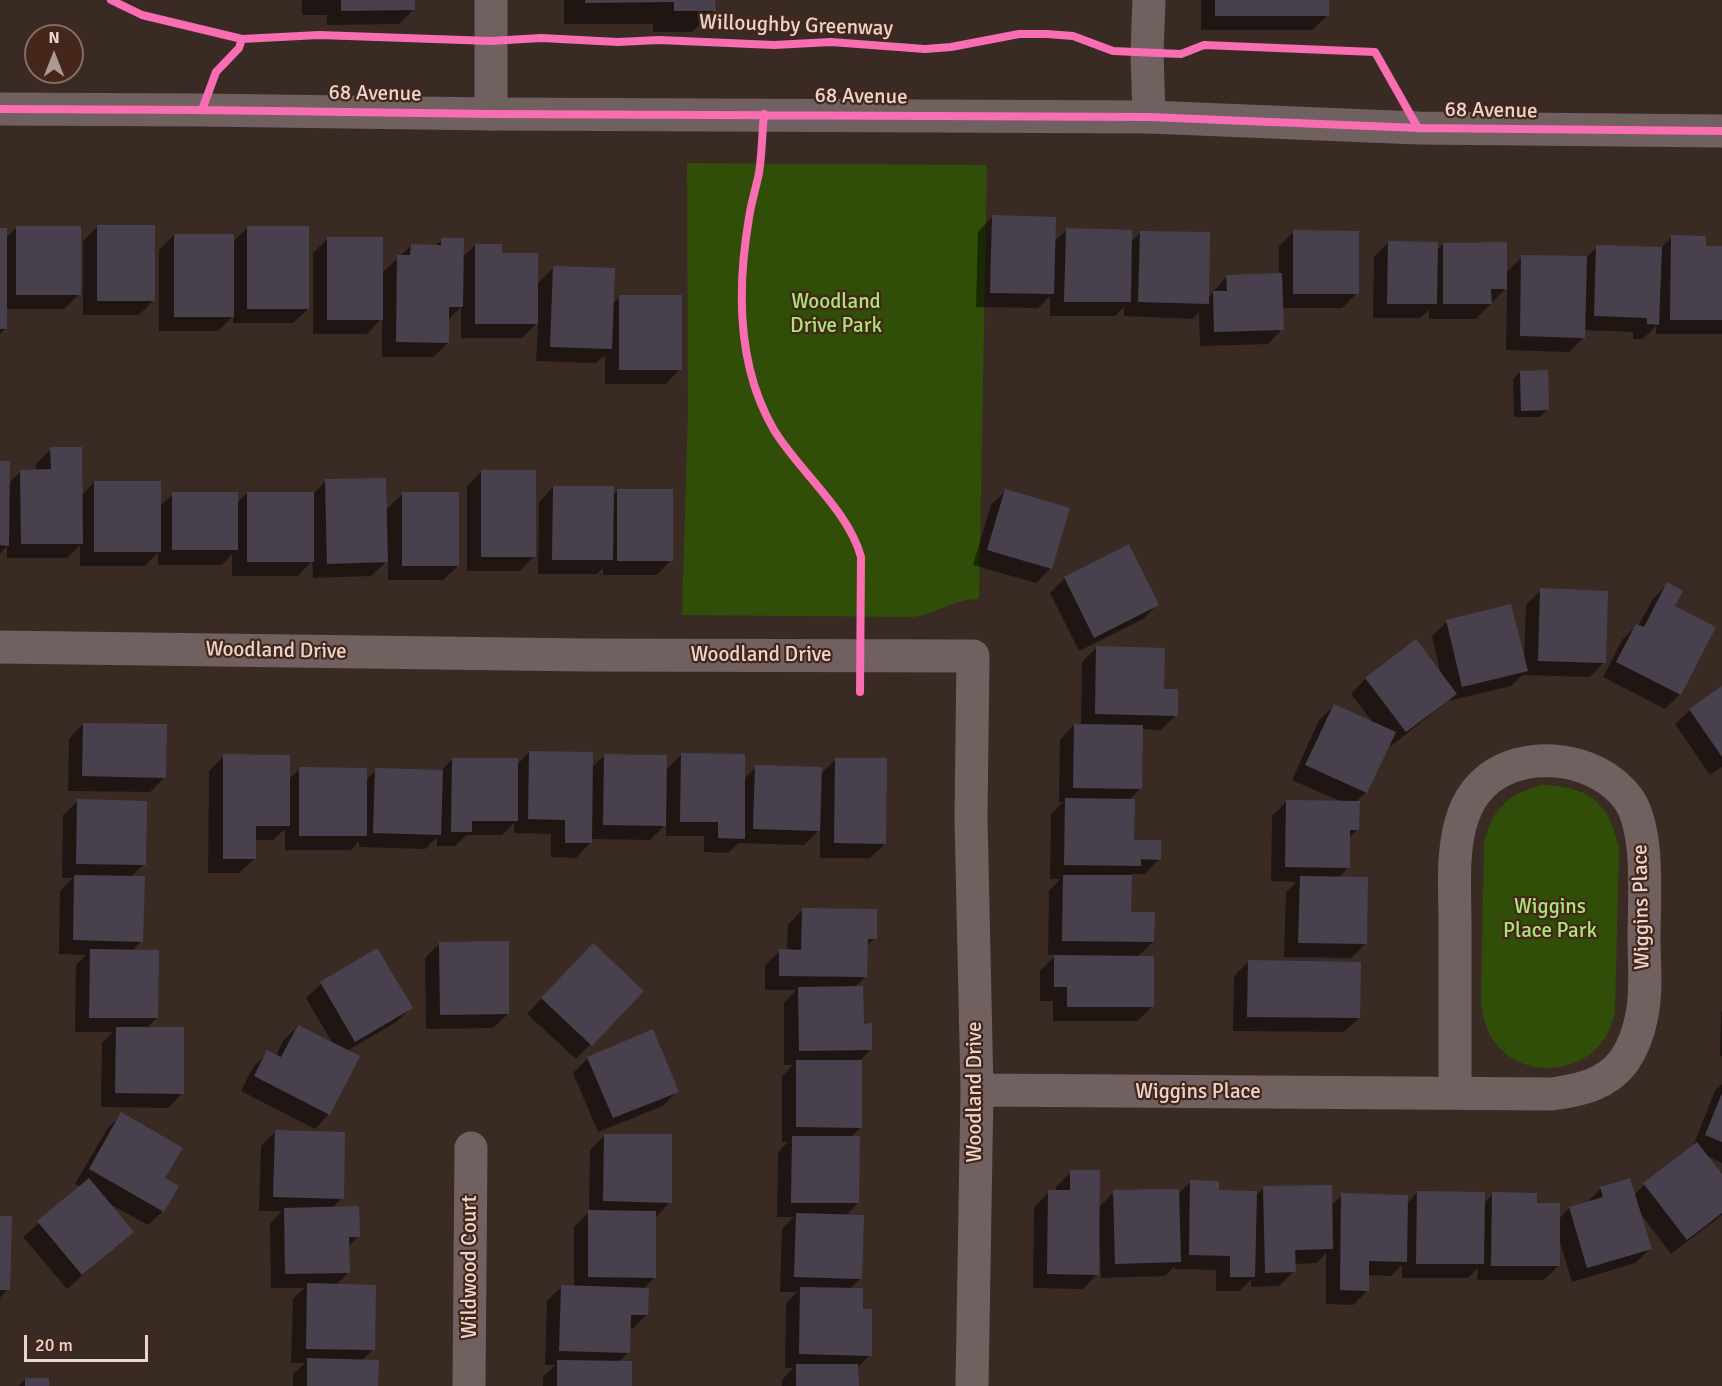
<!DOCTYPE html>
<style>
body{margin:0}
#map{position:relative;width:1722px;height:1386px;overflow:hidden;background:#3a2a24;font-family:Signika,sans-serif}
canvas{display:block}
.north{position:absolute;left:24px;top:24px;width:60px;height:60px;box-sizing:border-box;background:#44261a;border:2px solid #866c62;border-radius:50%;rotate:0deg;font-size:16px;font-weight:700;line-height:24px;text-align:center;color:#ead5cd}
.north::after{content:'';display:block;margin:auto;width:21px;height:27px;background:#ac9992;clip-path:polygon(50% 0,100% 100%,50% 72%,0 100%)}
.scale{position:absolute;left:24px;top:1335px;width:124px;height:27px;box-sizing:border-box;border:3px solid #ead5cd;border-top:0;padding-left:8px;font-size:18px;line-height:21px;white-space:nowrap;color:#ead5cd;-webkit-text-stroke:4px #44261a;paint-order:stroke}
</style>
<div id="map">
<canvas width="1722" height="1386"></canvas>
<div class="north">N</div>
<div class="scale">20 m</div>
</div>
<script>
const ctx = document.querySelector('canvas').getContext('2d');
ctx.lineJoin = 'round';
function paint(path, color) { ctx.fillStyle = color; ctx.fill(path, 'evenodd'); }
function strokePath(path, color, width, dash) { ctx.strokeStyle = color; ctx.lineWidth = width; ctx.lineCap = dash ? 'butt' : 'round'; ctx.setLineDash(dash || []); ctx.stroke(path); }
function drawText(font, color, halo, rows, align = 'center') {
  ctx.font = font + ' Signika,sans-serif'; ctx.lineWidth = 4.5; ctx.setLineDash([]); ctx.textBaseline = 'middle'; ctx.strokeStyle = halo; ctx.fillStyle = color; for (const [text, x, y, turn = 0] of rows) {
    ctx.save(); ctx.translate(x, y); ctx.rotate((+turn || 0) * Math.PI / 180); ctx.textAlign = isNaN(turn) ? turn : align; if (halo) ctx.strokeText(text, 0, 0); ctx.fillText(text, 0, 0); ctx.restore();
  }
}
const green = new Path2D(`
 M687,163l300,2 -8,434c-24,0 -43,15 -66,18l-231,-2 6,-203z
 M1541,785c47,1 67,16 78,62l-4,164c-1,6 -3,12 -5,18 -20,44 -82,53 -113,16 -11,-12 -14,-28 -16,-43l3,-159c7,-34 25,-49 57,-58z`);
const shadow = new Path2D(`
 M302,0h112v9l-15,15 -72,1v-10h-25z
 M564,0h150v10l-22,22h-39v-8h-89z
 M1201,0h126v16l-15,14h-111z
 M992,217l62,25 12,-12 65,12 10,-10 67,66 19,-22 52,-1v-29l15,-15 63,62 -15,15h-60v21l-14,15 -68,2 -1,-34 -6,7 -69,-3v-9l-9,9h-65v-20l-12,12 -62,-1 2,-75z
 M98,226l56,74 -15,15h-56v-74z
 M17,227l62,67 -15,15h-58v19l-6,6v-105l6,9z
 M248,227l60,82 -15,14h-60v-7l-15,15h-59v-81l15,-15 59,7z
 M1672,237l33,10h17v87h-66v-8l-13,13h-10v-7l-49,-2v7l-15,15 -63,-2 1,-63 -31,32h-47v-9l-9,8h-47l1,-61 15,-15 47,9 7,-7 63,29 16,-16 64,1 11,-11 63,2z
 M328,238l54,35 29,-27h24l7,-6 20,18 13,-13 26,10 35,30 17,-17 59,36 8,-7 60,72 -14,15h-61v-29l-9,8 -60,-2 2,-39 -16,16h-61v-31l-13,13v23l-15,14h-51v-39l-15,16h-54v-81z
 M1520,372l27,38 -7,7h-26l-1,-38z
 M51,449l30,47 13,-14 65,25 14,-13 63,10 11,-11h67l12,-12 59,30 18,-18 55,73 -15,14h-55v-20l-17,16 -58,2 -1,-17 -14,15h-66v-22l-10,11h-64v-13l-13,14h-65v-21l-13,13h-60v-12l-7,7v-90l9,20 12,-12h15v-7z
 M482,471l52,85 -14,15h-53v-85z
 M553,487l59,9 6,-6 53,70 -14,15h-54v-7l-6,6h-59l1,-72z
 M1005,491l46,77 -15,15 -63,-18 18,-60z
 M1065,578l92,27 -14,14 -64,32 -29,-58z
 M1667,584l6,23 7,87 -15,15 -62,-32 19,-37 14,-14h2l15,-27z
 M1541,590l63,72 -14,15 -68,-2 -11,11 -63,15 -57,45 -2,-3 -23,49 -11,11 3,26 -9,9 -1,30 -10,10 27,66 -14,14 -67,-1 2,-65 10,-10 -25,-1 1,-65 15,-15 55,1 -50,-22 27,-60 15,-14 40,18 -23,-30 14,-15 50,-38 26,34 -9,-39 15,-14 77,37 2,-54z
 M1097,647l65,43 14,25 -15,15 -19,-1 -1,59 -12,12 3,42 27,17 -14,15h-14l-3,3 2,36 23,29 -16,15 15,50 -15,14h-84v-20h-13v-30l16,-16h-8l1,-64 11,-12h-10l1,-65 12,-12h-4l1,-62 14,-15h7l1,-63z
 M1722,688v79l-12,8 -35,-51 15,-14z
 M83,724l82,53 -15,15 -82,-1 1,-52z
 M529,752l62,16 14,-13 61,15 16,-16 62,25 12,-12 64,8 16,-16 49,85 -15,14h-50v-29l-16,16 -66,-2 -10,10 -24,-1v-16h-38v-12l-16,16 -60,-1v4l-14,15 -25,-1v-23l-37,-1v-10l-12,12h-36l-11,11h-18v-9l-12,12 -66,-2v-6l-8,9h-66v-21l-12,11h-19v19l-15,14h-31l1,-102 15,-15 64,24 12,-11 66,11 10,-10 65,1 11,-12 65,6z
 M78,801l66,63 -13,13 11,64 -10,10 25,67 -11,10 36,65 -14,15 -67,-1 1,-64 11,-11h-38l1,-67 10,-10 -27,-1 1,-63 13,-13h-11l1,-63z
 M802,910l73,28 -9,9v29l-11,11 7,38 9,24 -10,11 -1,68 -10,10 8,65 -13,13 16,62 -11,11 11,21 9,45 -13,13v18h-75v-6l11,-12h-8l1,-65 11,-11h-17l2,-63 12,-12h-17l1,-65 10,-10h-6v-66l11,-11h-9v-62l12,-13h-31v-25l15,-14h7l1,-26z
 M440,943l68,71 -15,14 -67,1 -1,-71z
 M376,951l35,57 -15,14 -49,29 -18,63 -14,15 -74,-38 12,-24 15,-15 8,4 7,-15 15,-15 35,18 -27,-46 15,-14z
 M579,960l63,31 -66,68 -49,-45z
 M1249,961l110,57 -15,14 -111,-1 1,-55z
 M1722,1011v45h-2l1,-44z
 M588,1058l89,33 -14,15 -65,26 -25,-59z
 M1722,1084v79l-15,-7 15,20v39l-51,39 -32,-42 11,37 -15,14 -63,19 -13,-43 -1,27 -14,14h-67l1,-12 -10,10h-66v-13l-11,11 -23,-1v15l-15,15 -27,-1v-51l-9,10 -23,1v7l-15,15 -28,1v-7l-12,11h-23v-21l-41,-1v-3l-10,10 -64,2 -1,-31h-3v27l-14,15 -50,-1 1,-81 15,-15h7v-5l15,-15 27,36 16,-16 64,2 13,-12 26,10 38,4 9,-8 67,18 11,-11 65,8 10,-10 66,11 10,-10 43,10 23,15 10,-11 17,-5 15,-15 33,7 10,-10 48,-37 23,-57z
 M122,1114l41,64v33l-15,14 -40,-22 24,29 -65,57 -44,-52 58,-50 -6,-3 32,-55z
 M275,1132l67,66 -10,10 26,28 -10,11v26l-12,12 37,64 -11,12 15,25h-84v-12l12,-11h-14l2,-64 11,-11h-33l-1,-64 12,-13h-23l2,-65z
 M605,1135l65,67 -15,16 -1,60 -11,11 4,26 -15,14h-3v23l-11,10 12,24h-87v-9l12,-12h-10l2,-64 14,-14h13v-60l15,-15 1,-62z
 M0,1217l8,72 -8,9z
 M25,1379l23,7h-29z`);
const building = new Path2D(`
 M341,0h74v10l-74,1z
 M585,0h130l1,11h-42v-9l-89,1z
 M1215,0h114v16h-114z
 M992,215l64,2 -2,77 -64,-1z
 M97,225h58v76h-58z
 M16,226h65v69h-65z
 M247,226h62v83h-62z
 M0,228h7v101h-7z
 M1066,228l66,2 -1,72h-67z
 M1293,230l66,1v63h-66z
 M1140,231l70,1 -1,72 -71,-2z
 M174,234h60v83h-60z
 M1671,235l35,1v10h16v74h-52z
 M327,237h56v83h-56z
 M441,238h23l-1,69h-14v36l-53,-1 1,-87h13l1,-11 30,1z
 M1388,241l50,1 -1,62h-50z
 M1507,242v47h-16l1,15h-49v-61z
 M475,244h27v9h36v71h-63z
 M1596,245l66,2 -3,78 -12,-1v-6l-53,-2z
 M1521,255l66,1 -2,82 -65,-2z
 M553,266l62,2 -3,81 -62,-2z
 M1282,273l2,57 -70,2 -1,-41h14l-1,-16z
 M619,295h63v75h-63z
 M1548,370l1,40 -28,1 -1,-40z
 M50,447h32l1,97h-62l-1,-74 31,-1z
 M0,461h10l-1,85 -9,-1z
 M481,470h55v87h-55z
 M386,478l2,84 -61,2 -2,-85z
 M94,481h67v71h-67z
 M553,486h61l-1,74h-61z
 M617,489h56v72h-56z
 M1005,489l65,19 -18,61 -65,-19z
 M172,492h66v58h-66z
 M247,492h67v70h-67z
 M402,492h57v74h-57z
 M1129,544l30,61 -65,33 -30,-61z
 M1667,582l16,9 -8,15 41,21 -35,68 -65,-33 20,-38 8,3z
 M1540,588l68,3 -2,72 -68,-2z
 M1511,604l17,67 -66,16 -16,-67z
 M1416,639l41,55 -51,38 -41,-54z
 M1096,646l69,2 -1,41h14v27l-83,-2z
 M1722,686v71l-33,-48z
 M1334,704l62,28 -29,61 -62,-28z
 M83,723l84,1 -1,54 -84,-2z
 M1074,724l69,1 -1,64 -69,-1z
 M529,751l64,1 -1,91h-27v-23l-37,-1z
 M681,753l64,1v85l-27,-1v-16h-38z
 M223,754l67,1v71h-34v33h-33z
 M604,754l63,1 -1,71 -63,-1z
 M452,758h66v63h-46v11h-21z
 M835,758h52l-1,86 -52,-1z
 M755,765l67,2 -2,64 -67,-2z
 M299,767l68,1v68h-68z
 M375,768l68,2 -2,65 -68,-2z
 M1065,798l70,1 -1,41h27v20l-20,-1v7l-77,-1z
 M77,799l70,2 -1,64 -70,-1z
 M1286,800l74,1 -1,29h-9v38l-65,-1z
 M74,875l71,1 -2,66 -70,-2z
 M1063,875h69l-1,37h24l-1,30 -92,-1z
 M1300,876l68,1 -1,67 -69,-1z
 M802,908l75,1v30h-9l-1,38 -88,-1v-27l22,1z
 M509,941v73l-69,1 -1,-73z
 M593,943l51,48 -52,55 -51,-48z
 M377,948l36,60 -58,34 -35,-60z
 M90,949l69,1 -1,68h-69z
 M1054,955l100,1v51h-87v-20h-13z
 M1248,960l113,2 -1,56 -113,-1z
 M863,986l1,38 8,-1v27l-73,1 -1,-64z
 M298,1025l62,31 -30,59 -76,-39 13,-26 14,7z
 M116,1027h68v67l-69,-1z
 M653,1029l26,63 -66,26 -26,-61z
 M796,1060h66v68l-66,-1z
 M1722,1093v49l-17,-7z
 M121,1112l62,36 -18,30 14,8 -15,26 -75,-43z
 M275,1130l70,2 -1,67 -71,-2z
 M604,1134h68v69l-69,-2z
 M792,1136h68l-1,67h-68z
 M1697,1142l25,32v39l-35,27 -44,-57z
 M1070,1170h30l-1,105 -52,-1 1,-84h22z
 M89,1178l45,54 -52,43 -45,-54z
 M1630,1178l22,71 -65,19 -18,-61 34,-10 -3,-10z
 M1190,1180l29,1v9l38,1 -2,86h-25v-21l-41,-1z
 M1332,1185l1,64 -38,1 1,22 -31,1 -2,-87z
 M1179,1189l2,73 -66,2 -2,-74z
 M1417,1191l68,1 -1,72h-68z
 M1492,1192l45,1v10h23v63h-69z
 M1341,1193l67,2 -1,67 -38,-1v30l-29,-1z
 M359,1206l1,31h-11l1,36 -65,1 -1,-66z
 M588,1210l68,1v67l-68,-1z
 M796,1213l68,2 -2,64 -68,-2z
 M0,1216h12l-2,74h-10z
 M307,1283l69,2 -1,65 -69,-1z
 M561,1285l88,3 -1,27h-17l-1,38 -71,-2z
 M800,1287l63,1v21h9v47l-73,-2z
 M307,1358l72,2 -1,26h-71z
 M557,1360l75,1v25h-75z
 M796,1364h62l1,22h-63z
 M25,1378h24v8h-24z`);
const minor = new Path2D(`
 M491,0v114
 M1149,0l-2,52 2,65
 M0,647l585,8 388,1 -2,161 6,273 -5,296
 M977,1090l575,4c28,-4 54,-9 72,-33 9,-13 15,-30 18,-46 5,-25 2,-52 2,-77 0,-37 6,-107 -15,-138 -33,-47 -118,-55 -154,-7 -7,9 -12,22 -15,33 -8,32 -5,67 -5,99 0,56 0,112 0,168
 M469,1386l2,-238`);
const tertiary = new Path2D(`
 M0,109l202,1 289,4 658,3 269,11 304,3`);
const cycleway = new Path2D(`
 M111,0l31,15 100,24
 M0,109l202,1 289,4 658,3 269,11 304,3
 M202,110l14,-38 23,-24 3,-9 77,-4 172,6 50,-3 77,4 41,-2 115,5 57,-3 94,7 26,-2 68,-13h28l26,2 40,15 68,3 23,-9 171,7 43,76
 M764,114c-2,20 -2,40 -5,59 -3,15 -8,30 -10,45 -12,70 -12,149 25,212 25,41 75,81 87,127l-1,135`);
const streetNames = [
 ["Willoughby Greenway",796,26,2],
 ["68 Avenue",375,94,1],
 ["68 Avenue",861,97,1],
 ["68 Avenue",1491,111,1],
 ["Woodland Drive",276,651,1],
 ["Woodland Drive",761,655],
 ["Wiggins Place",1642,907,-91],
 ["Woodland Drive",975,1092,-90],
 ["Wiggins Place",1198,1092],
 ["Wildwood Court",470,1267,-90]
];
const parkNames = [
 ["Woodland",836,302],
 ["Drive Park",836,326],
 ["Wiggins",1550,907],
 ["Place Park",1550,931]
];
paint(green, '#304e07');
paint(shadow, '#0007');
paint(building, '#48414d');
strokePath(minor, '#706060', 33);
strokePath(tertiary, '#706060', 33);
strokePath(cycleway, '#f96db3', 8);
drawText('21px', '#ead5cd', '#44261a', streetNames);
drawText('21px', '#a8e678', '#44261a', parkNames);
</script>
